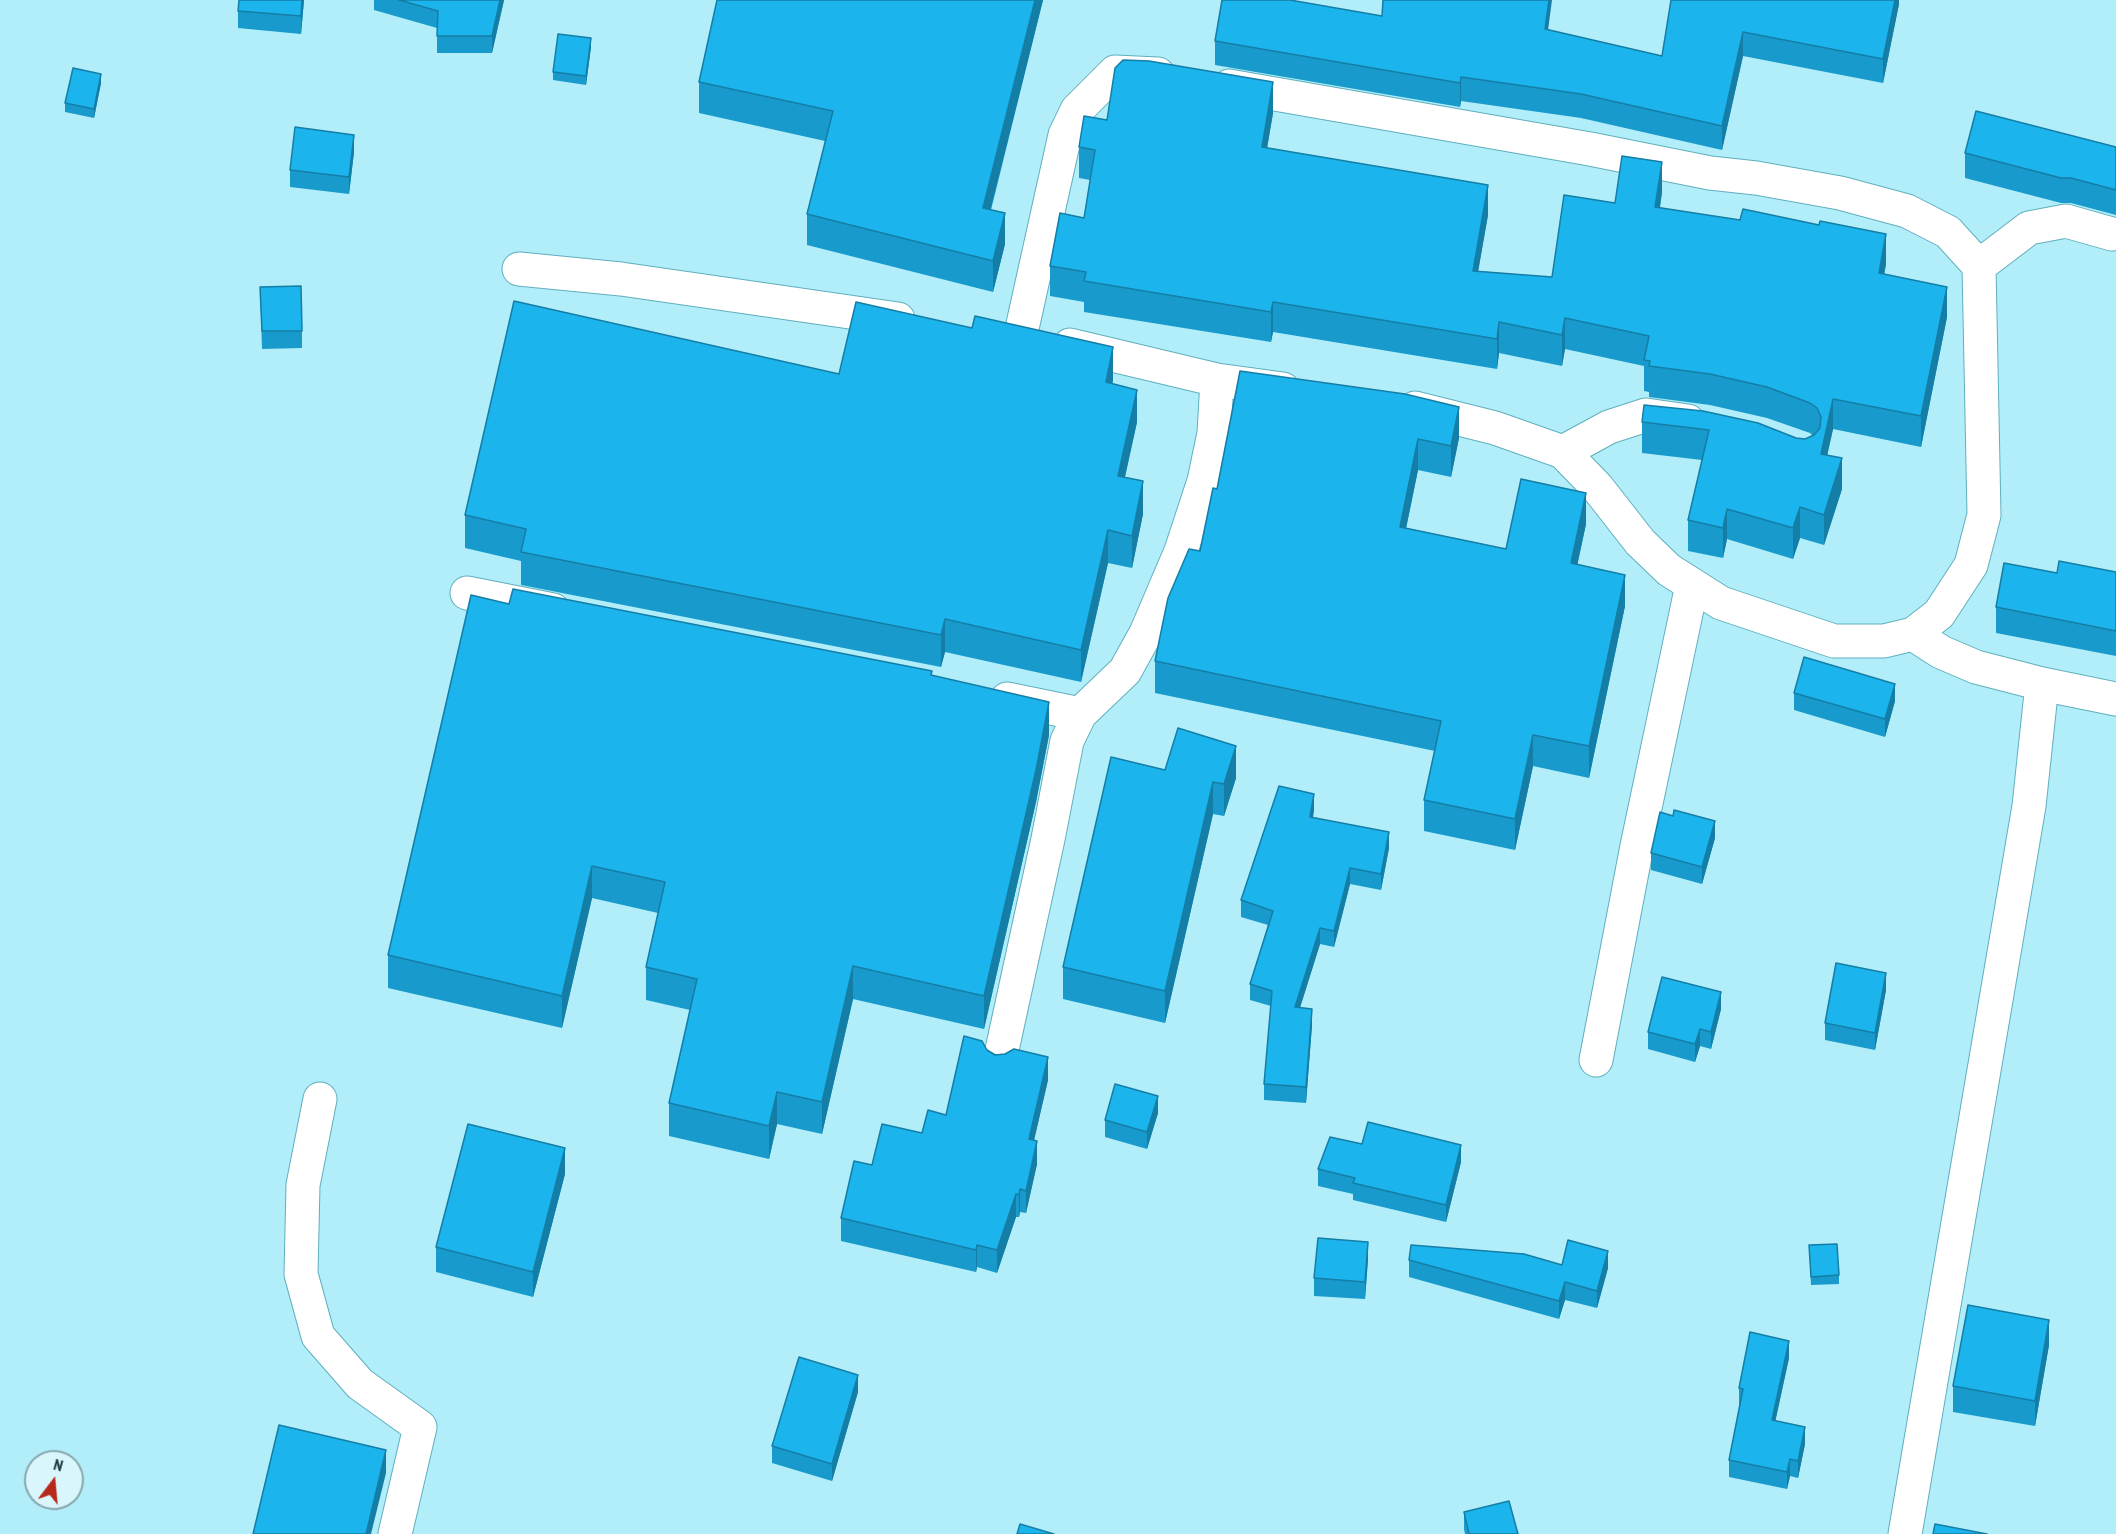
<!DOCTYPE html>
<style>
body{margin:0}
#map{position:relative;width:2116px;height:1534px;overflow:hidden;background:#b1eefa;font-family:"PT Sans Narrow",sans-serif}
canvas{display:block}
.north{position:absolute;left:24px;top:1450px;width:60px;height:60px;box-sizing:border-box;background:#d8f6fb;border:2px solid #88a7ad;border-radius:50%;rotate:16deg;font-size:16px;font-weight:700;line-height:24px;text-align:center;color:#103137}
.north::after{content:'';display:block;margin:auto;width:21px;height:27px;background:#b62817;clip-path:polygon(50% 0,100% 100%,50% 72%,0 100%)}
</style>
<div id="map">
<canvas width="2116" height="1534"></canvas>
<div class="north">N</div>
</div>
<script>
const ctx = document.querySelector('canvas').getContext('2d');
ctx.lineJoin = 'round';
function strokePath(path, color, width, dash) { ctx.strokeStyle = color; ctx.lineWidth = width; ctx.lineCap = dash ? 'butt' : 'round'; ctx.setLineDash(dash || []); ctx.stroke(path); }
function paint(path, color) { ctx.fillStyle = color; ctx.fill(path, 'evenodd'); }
const street = new Path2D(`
 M1229,86l361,63 120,24 46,5 84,15 67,18 41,21 31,34 5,249 -13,50 -32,49 -26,20 -29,7h-50l-113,-38 -52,-33 -29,-28 -43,-55 -34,-35 -68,-24 -80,-20
 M1979,266l50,-38 37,-7 46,13
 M519,269l102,10 277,40
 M1021,333l44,-198 12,-25 38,-38 43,2
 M1070,345l147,35 66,9
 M1563,452l46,-25 37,-12 42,6
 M467,593l86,17
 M1913,634l28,18 35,15 66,17
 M1007,699l73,15 45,-43 21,-38 35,-82 23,-70 10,-48 3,-53
 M1000,1059l48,-220 19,-98 13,-27
 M1596,1060l41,-214 55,-261
 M320,1099l-17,86 -2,89 17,62 42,48 60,43 -25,107
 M1905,1534l124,-728 13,-122 74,15`);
const wall = new Path2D(`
 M304,0l-3,34 -63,-6v-17z
 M374,0h130l-12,53h-55v-25l-63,-18z
 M717,0h326l-52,210 14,34 -12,48 -186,-47v-31l18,-73 -126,-28v-31z
 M1671,0h228v4l-16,79 -140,-27 -21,94 -141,-32 -120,-17 -1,6 -245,-42v-24l167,-25 166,14 114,26z
 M591,47l-5,38 -33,-5v-8z
 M101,83l-7,35 -29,-6v-9z
 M1273,113l-6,35 221,67 -10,56 74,6 63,-74 47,-11 -2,16 226,56 -2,10 63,43 -26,130 -88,-18 -6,26 15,34 -18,56 -24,-7 -7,21 -66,-20 -4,19 -35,-7v-31l14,-60 -60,-7v-31l163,17 8,-3 -3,-3 -43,-15 -57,-13 -61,-8v-5l-5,-1v-25l-79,-17 -3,17 -63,-13 -2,16 -224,-37 -2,10 -187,-30v-10l-34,-6v-30l34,-48 6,-38 -11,-2v-31l28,-27z
 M2116,147v68l-45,-12h-10l-96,-25v-25z
 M354,152l-5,42 -59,-7v-17z
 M260,287l42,44v17l-40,1z
 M972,328l141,52 -1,4 25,38 -12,55 18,37 -11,54 -24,-5 -27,119 -136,-30 -4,15 -420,-82v-24l-56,-13v-33l374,-141z
 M1240,371l219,67 -8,39 -33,-7 -12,58 100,21 80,-25 -9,41 48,41 -36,172 -56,-12 -18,84 -91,-19v-31l11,-49 -280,-58v-32l45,-110 17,-62z
 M2116,572v84l-120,-23v-26l61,-34z
 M509,604l423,71 117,60 -13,67 -52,227 -131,-30 -31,135 -45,-10 -8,35 -100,-23v-33l21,-93 -44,-10v-33l12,-54 -66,-15 -30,130 -174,-40v-33z
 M1794,693l101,8 -10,36 -91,-27z
 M1165,770l71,8 -12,38 -11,-2 -48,209 -102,-24v-32z
 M1314,810l-1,8 76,30 -8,42 -31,-6 -16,63 -14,-3 -20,64 12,17 -6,78 -42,-3v-16l7,-78 -21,-6v-16l18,-59 -27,-8v-17z
 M1715,838l-13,46 -51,-14v-17z
 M1886,990l-11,60 -50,-10v-17z
 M1721,1009l-10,40 -11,-3 -5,16 -47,-13v-17z
 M987,1050l61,30 -14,60 3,24 -11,49 -6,-1 -1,5h-3l-19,56 -20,-6 -1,5 -135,-31v-23l31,-53 50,-32 24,-18z
 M1158,1113l-11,36 -42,-12v-17z
 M1362,1144l99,18 -15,60 -93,-22v-6l-35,-8v-17z
 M565,1174l-32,123 -97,-25v-25z
 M1809,1245l30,30v9l-28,1z
 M1368,1259l-3,40 -51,-3v-18z
 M1409,1260l153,5 46,3 -11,40 -32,-8 -6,19 -150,-42z
 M2049,1345l-14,81 -82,-14v-26z
 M1789,1358l-14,63 30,23 -7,34 -8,-2 -3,13 -58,-12v-17l11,-55h-1v-17z
 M858,1392l-26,89 -60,-18v-17z
 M1464,1512l54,22h-53l-1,-5z`);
const shadedWall = new Path2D(`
 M302,0h2l-3,34v-18z
 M500,0h4l-12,53v-17z
 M1035,0h8l-60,239v-31z
 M1549,0h3l-7,53v-24z
 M1895,0h4v4l-16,79v-24z
 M1743,32v24l-21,94v-24z
 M591,38v9l-5,38v-9z
 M101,74v9l-7,35v-9z
 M1461,77v24l-1,6v-24z
 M1273,82v31l-11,65v-31z
 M354,135v17l-5,42v-17z
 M1662,162v30l-7,46v-31z
 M1488,185v30l-15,86v-30z
 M1005,213v31l-12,48v-31z
 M1886,234v30l-7,40v-31z
 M1947,287v30l-26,130v-31z
 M1273,302v30l-2,10v-30z
 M1565,318v31l-3,17v-31z
 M1499,322v31l-2,16v-30z
 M1113,347v33l-7,35v-33z
 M1137,390v32l-19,86v-32z
 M1833,399v30l-12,55v-30z
 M1459,407v31l-8,39v-31z
 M1418,439v31l-18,88v-31z
 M1842,458v31l-18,56v-30z
 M1143,481v33l-11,54v-32z
 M1586,493v31l-15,71v-32z
 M1800,507v31l-7,21v-31z
 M1727,509v30l-4,19v-30z
 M1108,530v33l-27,119v-32z
 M1625,575v31l-36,172v-32z
 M945,619v33l-4,15v-32z
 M1895,684v17l-10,36v-18z
 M1049,702v33l-13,67 -52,227v-33z
 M1533,735v31l-18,84v-31z
 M1236,746v32l-12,38v-32z
 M1213,782v32l-48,209v-32z
 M1314,794v16l-4,23v-16z
 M1715,821v17l-13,46v-17z
 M1389,832v16l-8,42v-16z
 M592,866v32l-30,130v-32z
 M1350,868v16l-16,63v-16z
 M1320,928v16l-25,79v-16z
 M853,966v33l-31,135v-32z
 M1886,973v17l-11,60v-17z
 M1721,992v17l-10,40v-17z
 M1312,1009v16l-6,78v-16z
 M1700,1029v17l-5,16v-18z
 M1048,1057v23l-19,82v-23z
 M777,1092v32l-8,35v-33z
 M1158,1096v17l-11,36v-17z
 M1037,1141v23l-11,49v-22z
 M1461,1145v17l-15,60v-17z
 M565,1148v26l-32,123v-25z
 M1020,1189v23l-1,5v-22z
 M1016,1194v23l-19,56v-23z
 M1368,1242v17l-3,40v-17z
 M977,1245v22l-1,5v-22z
 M1608,1251v17l-11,40v-17z
 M1565,1282v18l-6,19v-18z
 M2049,1320v25l-14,81v-25z
 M1789,1341v17l-17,79v-17z
 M858,1375v17l-26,89v-17z
 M1805,1427v17l-7,34v-17z
 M386,1450v23l-15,61h-5z
 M1790,1459v17l-3,13v-17z`);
const building = new Path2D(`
 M239,0h63l-1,16 -63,-5z
 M399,0h101l-8,36h-55l1,-25z
 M717,0h318l-52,208 22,5 -12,48 -186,-47 26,-103 -134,-29z
 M1222,0h68l92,16 1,-16h166l-4,29 117,27 9,-56h224l-12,59 -140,-27 -21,94 -141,-32 -120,-17 -1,6 -245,-42z
 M558,34l33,4 -5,38 -33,-4z
 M1123,60l26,1 124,21 -11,65 226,38 -15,86 79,6 12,-82 51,8 7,-47 40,6 -7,45 85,13 3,-11 76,16 1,-4 66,13 -7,39 68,14 -26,129 -88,-17 -12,55 21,4 -18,57 -24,-8 -7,21 -66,-19 -4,19 -35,-8 21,-90 -67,-8 2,-17 59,6 55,12 38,15 9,1 9,-4 6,-7 1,-11 -4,-9 -7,-5 -43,-16 -57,-13 -61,-8 1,-5 -6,-1 5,-24 -84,-18 -3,17 -63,-13 -2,17 -224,-37 -2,10 -187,-31 2,-9 -36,-6 10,-53 24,5 11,-68 -16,-3 5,-31 23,4 8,-52z
 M73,68l28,6 -7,35 -29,-6z
 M1976,111l140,36v43l-45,-12h-10l-96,-25z
 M295,127l59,8 -5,42 -59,-7z
 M301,286l1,45h-40l-2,-44z
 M514,301l325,73 17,-72 116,26 3,-12 138,31 -7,35 31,8 -19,86 25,5 -11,55 -24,-6 -27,120 -136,-31 -4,16 -420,-83 5,-23 -61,-14z
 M1240,371l165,23 54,13 -8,39 -33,-7 -18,88 106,22 15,-70 65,14 -15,70 54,12 -36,171 -56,-11 -18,84 -91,-19 17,-79 -286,-60 13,-63 21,-49 11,2 13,-63 4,1z
 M2059,561l57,11v59l-120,-24 8,-44 53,10z
 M513,589l419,82 -1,4 118,27 -13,68 -52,226 -131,-30 -31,136 -45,-10 -8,34 -100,-23 28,-124 -51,-12 19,-85 -73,-16 -30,130 -174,-41 83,-360 38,9z
 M1804,657l91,27 -10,35 -91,-26z
 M1178,728l58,18 -12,38 -11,-2 -48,209 -102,-24 48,-210 54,13z
 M1279,786l35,8 -4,23 79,15 -8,42 -31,-6 -16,63 -14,-3 -25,79 17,2 -6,78 -42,-3 8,-93 -22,-7 23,-73 -32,-11z
 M1674,810l41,11 -13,46 -51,-14 9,-41 13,4z
 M1836,963l50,10 -11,60 -50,-10z
 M1662,977l59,15 -10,40 -11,-3 -5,15 -47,-12z
 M964,1036l18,5 5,9 8,5 10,-1 9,-5 34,8 -19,82 8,2 -11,50 -6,-2 -1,6 -3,-1 -19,56 -20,-5 -1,5 -135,-32 13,-57 18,4 10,-41 40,9 6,-23 18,5z
 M1115,1084l43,12 -11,36 -42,-12z
 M1368,1122l93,23 -15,60 -93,-22 2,-5 -37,-9 12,-32 32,7z
 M468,1124l97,24 -32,124 -97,-25z
 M1318,1238l50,4 -3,40 -51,-4z
 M1568,1240l40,11 -11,40 -32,-9 -6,19 -150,-41 2,-15 113,9 38,11z
 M1837,1244l2,31 -28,2 -2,-32z
 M1968,1305l81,15 -14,81 -82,-15z
 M1750,1332l39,9 -17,79 33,7 -7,34 -8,-2 -3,13 -58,-12 14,-71 -4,-1z
 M799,1357l59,18 -26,89 -60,-18z
 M279,1425l107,25 -20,84h-113z
 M1509,1501l9,33h-49l-5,-22z
 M1020,1524l34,10h-37z
 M1935,1524l52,10h-54z`);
strokePath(street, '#60afbd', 35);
strokePath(street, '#fff', 33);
paint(wall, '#189bcc');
paint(shadedWall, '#147ea6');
paint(building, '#1cb4ed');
strokePath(building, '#147ea6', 1.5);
</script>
